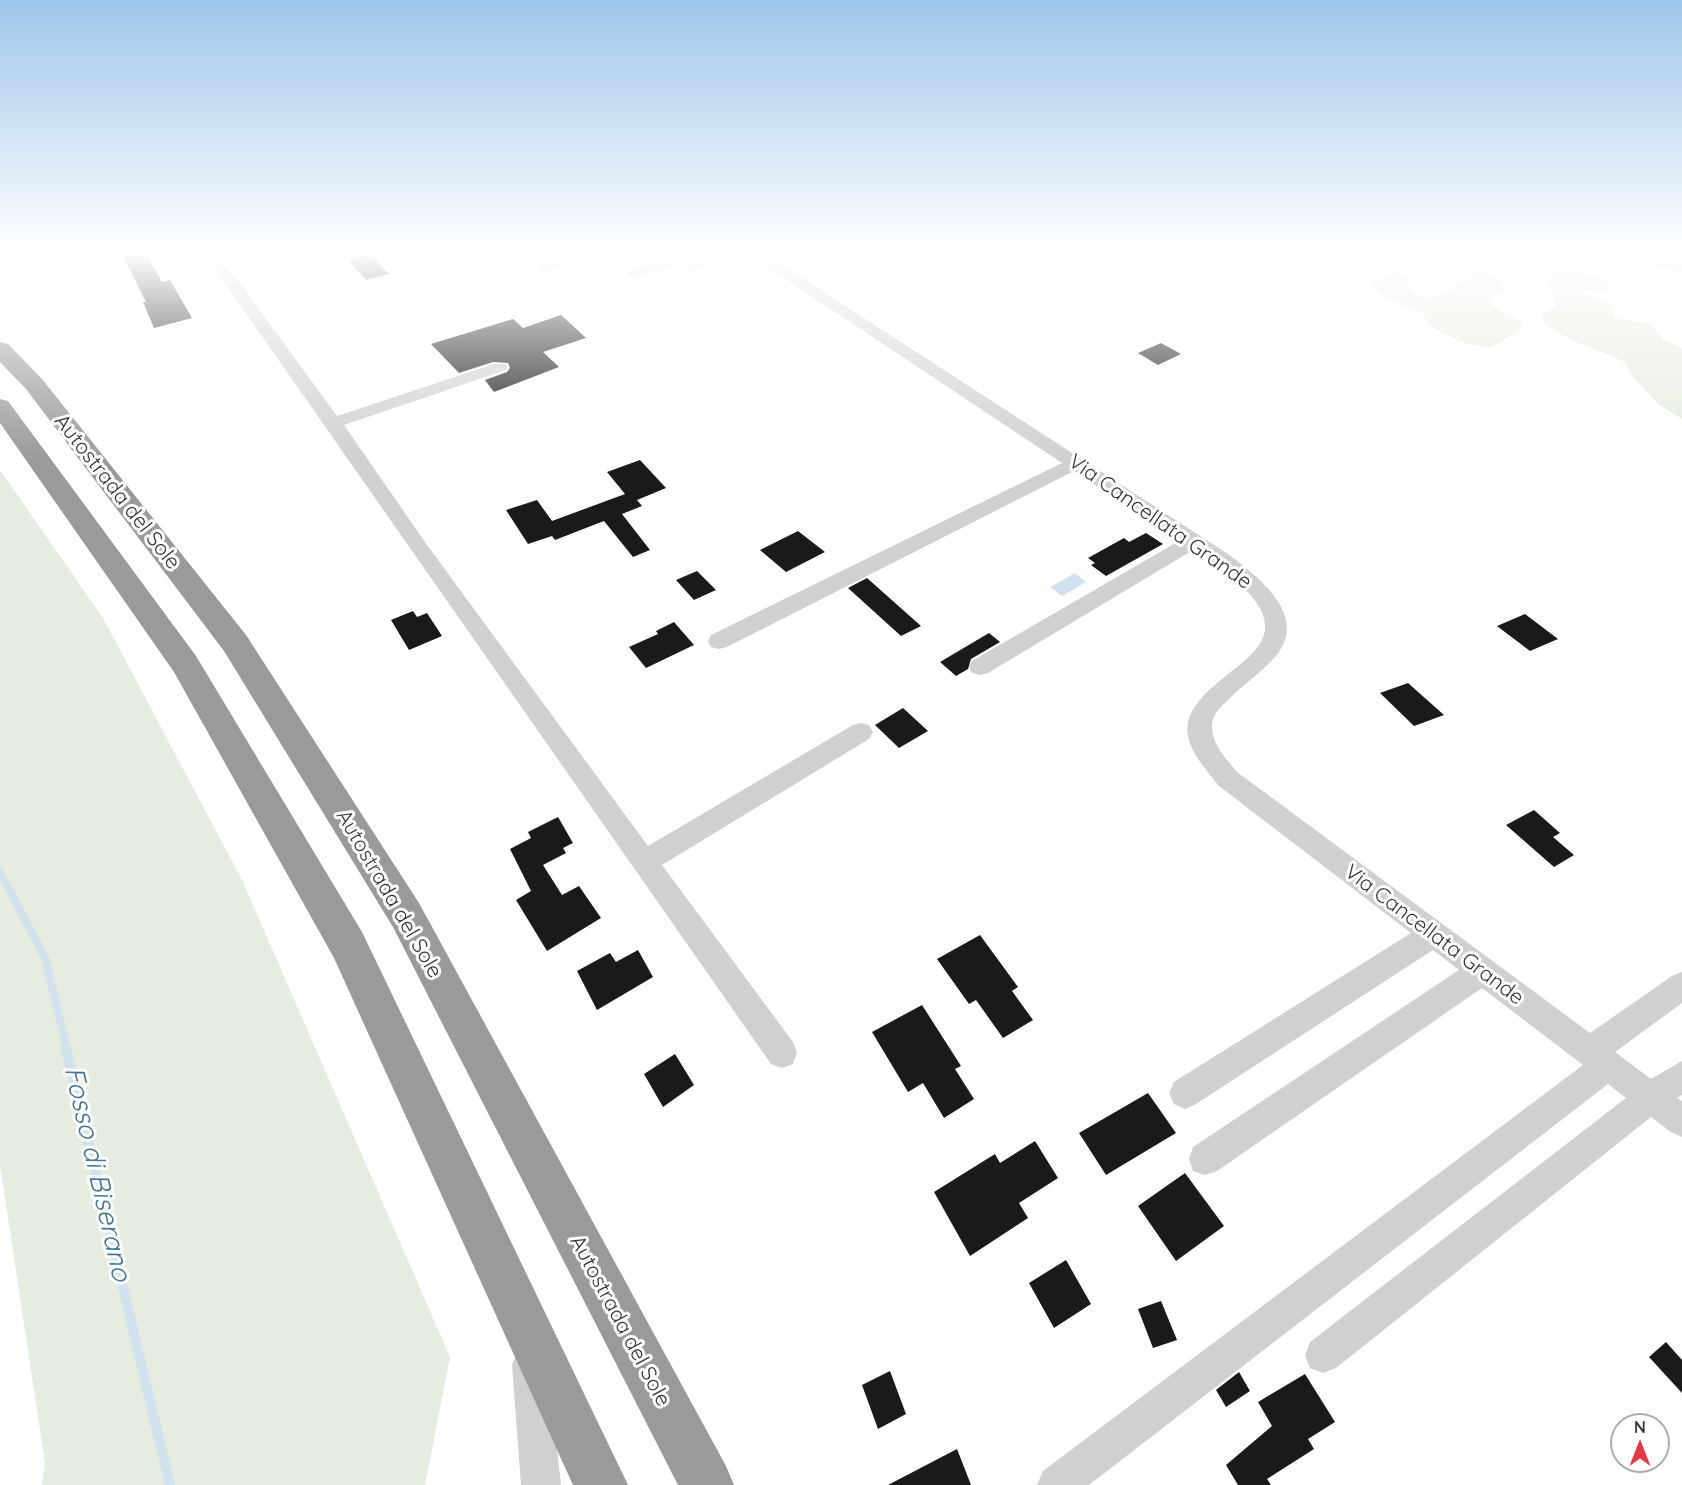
<!DOCTYPE html>
<style>
body{margin:0}
#map{position:relative;width:1682px;height:1485px;overflow:hidden;background:#fff;font-family:Quicksand,sans-serif}
canvas{display:block}
.north{position:absolute;left:1610px;top:1413px;width:60px;height:60px;box-sizing:border-box;background:#fff;border:2px solid #adadad;border-radius:50%;rotate:0deg;font-size:16px;font-weight:700;line-height:24px;text-align:center;color:#333}
.north::after{content:'';display:block;margin:auto;width:21px;height:27px;background:#e63946;clip-path:polygon(50% 0,100% 100%,50% 72%,0 100%)}
</style>
<div id="map">
<canvas width="1682" height="1485"></canvas>
<div class="north">N</div>
</div>
<script>
const ctx = document.querySelector('canvas').getContext('2d');
ctx.lineJoin = 'round';
function paint(path, color) { ctx.fillStyle = color; ctx.fill(path, 'evenodd'); }
function strokePath(path, color, width, dash) { ctx.strokeStyle = color; ctx.lineWidth = width; ctx.lineCap = dash ? 'butt' : 'round'; ctx.setLineDash(dash || []); ctx.stroke(path); }
function drawText(font, color, halo, rows, align = 'center') {
  ctx.font = font + ' Quicksand,sans-serif'; ctx.lineWidth = 6; ctx.setLineDash([]); ctx.textBaseline = 'middle'; ctx.strokeStyle = halo; ctx.fillStyle = color; for (const [text, x, y, turn = 0] of rows) {
    ctx.save(); ctx.translate(x, y); ctx.rotate((+turn || 0) * Math.PI / 180); ctx.textAlign = isNaN(turn) ? turn : align; if (halo) ctx.strokeText(text, 0, 0); ctx.fillText(text, 0, 0); ctx.restore();
  }
}
const green = new Path2D(`
 M1512,252h43l20,10 1,9 30,9 6,7 -13,4 -20,-2 6,6 26,9 3,14 37,6 13,16 18,8v71l-24,-15 -23,-25 -12,-18 -49,-20 -27,-15 -6,-11 16,-9 -11,-29 -24,-12z
 M1479,266l19,12 6,13 -18,9 17,13 20,9 -5,10 -27,15 -25,-3 -34,-16 -9,-14 -37,-17 -15,-12 22,-13 14,6c1,10 4,15 13,18 23,8 42,-16 59,-30z
 M0,470l103,148 139,262 208,477 -25,128h-383l3,-22 -45,-298z`);
const water = new Path2D(`
 M1075,573l11,9 -24,14 -12,-9z`);
const streamFar1 = new Path2D(`
 M0,872l45,86 22,91`);
const stream = new Path2D(`
 M66,1048l104,437`);
const building = new Path2D(`
 M121,252h24l17,30 8,-2 22,38 -38,10 -11,-26h3z
 M370,254l19,20 -23,6 -18,-20z
 M561,315l25,23 -43,14 16,15 -65,25 -9,-12 22,-8 3,-4 -2,-5 -15,-1 -34,11 -28,-29 82,-25 10,9z
 M1161,343l20,11 -23,11 -20,-12z
 M640,460l26,28 -29,12 5,6 -20,8 28,36 -17,7 -29,-36 -49,19 -3,-4 -24,8 -22,-34 31,-10 15,21 73,-27 -18,-22z
 M798,531l27,21 -39,20 -26,-22z
 M1146,533l17,11 -57,32 -15,-11 4,-2 -7,-5 36,-20 5,4z
 M697,571l19,19 -22,10 -18,-20z
 M867,578l54,48 -20,10 -53,-48z
 M413,611l4,6 10,-4 15,23 -33,14 -18,-30z
 M1525,614l33,25 -28,12 -33,-25z
 M674,622l20,23 -48,23 -17,-21 29,-13 -2,-3z
 M989,633l11,9 -29,17 -3,10 -12,7 -16,-14z
 M1408,683l36,32 -30,11 -34,-33z
 M903,708l25,23 -29,17 -24,-23z
 M1534,810l26,23 -7,4 21,18 -20,12 -48,-42z
 M558,817l15,26 -10,5 3,5 -23,12 19,30 17,-9 22,32 -54,33 -31,-51 15,-9 -21,-42 21,-11 -3,-6z
 M980,935l38,52 -6,4 21,29 -30,18 -27,-38 -7,4 -32,-45z
 M638,950l15,27 -56,33 -20,-39 33,-18 6,9z
 M922,1005l39,61 -6,3 19,30 -30,19 -21,-35 -15,9 -36,-60z
 M675,1054l19,31 -31,22 -19,-33z
 M1148,1093l28,40 -70,42 -27,-42z
 M1035,1141l23,37 -39,25 9,15 -58,38 -36,-64 61,-38 5,9z
 M1185,1173l39,53 -48,35 -38,-55z
 M1066,1260l25,44 -37,24 -25,-45z
 M1161,1301l16,39 -24,8 -15,-39z
 M1666,1342l16,18v33l-33,-36z
 M890,1371l16,43 -28,15 -16,-44z
 M1239,1372l11,19 -24,16 -10,-17z
 M1305,1374l30,48 -27,17 6,10 -47,30 4,6h-33l-12,-20 46,-39 -14,-24z
 M957,1449l14,36h-83z`);
const minor = new Path2D(`
 M203,252h14l120,164 157,-52h12l2,3 -2,3 -162,55 83,120 221,301 205,-121 8,-2 8,2 4,7 -4,7 -207,126 131,177 4,11 -4,11 -11,4 -11,-4z
 M580,252h23l-57,20 -7,-4 2,-3z
 M690,252h23l-2,3 -72,22 -5,1 -7,-4 2,-3z
 M723,252h22l-53,19 -7,-4 2,-3z
 M745,252h17l466,302c29,22 82,61 48,102 -14,16 -32,28 -47,43 -7,6 -17,16 -17,26 0,20 13,32 25,47l353,261 82,-57 10,-4v31l-67,49 36,27 31,-18v34l-5,3 5,3v36l-11,-5 -20,-15 -315,251 -13,5 -13,-5 -5,-13 5,-13 316,-244 -18,-14 -519,401h-52l6,-14 540,-406 -101,-77 -265,183 -12,4 -12,-4 -4,-12 4,-12 266,-177 -26,-20 -237,154 -11,5 -11,-5 -5,-11 5,-11 237,-149 -192,-147c-13,-17 -36,-40 -31,-64 3,-14 16,-28 27,-37 14,-13 33,-24 44,-40 27,-37 -40,-78 -66,-95l-205,123 -8,2 -8,-2 -3,-6 3,-6 207,-120 -105,-70 -347,176 -8,2 -8,-2 -3,-6 3,-6 351,-172z
 M1620,252h23l39,12v9l-60,-18z
 M530,1347l13,5 5,13 13,120h-40l-9,-120 5,-13z`);
const highway = new Path2D(`
 M0,342l8,2 34,35 204,256 173,268 307,563 8,19h-56l-285,-558 -169,-276 -198,-262 -26,-27z
 M0,399l8,2 188,255 166,276 266,553h-55l-239,-527 -160,-286 -174,-249z`);
const streetNames = [
 ["Autostrada del Sole",117,492,52],
 ["Via Cancellata Grande",1160,522,35],
 ["Autostrada del Sole",389,894,60],
 ["Via Cancellata Grande",1434,935,37],
 ["Autostrada del Sole",620,1321,62]
];
const nearWaternames = [
 ["Fosso di Biserano",97,1174,77]
];
paint(green, '#e6ecdf');
paint(water, '#cfe2ee');
strokePath(streamFar1, '#cfe2ee', 8);
strokePath(stream, '#cfe2ee', 10);
paint(building, '#1a1a1a');
paint(minor, '#d0d0d0');
paint(highway, '#9a9a9a');
const sky = ctx.createLinearGradient(0, 0, 0, 460);
sky.addColorStop(0, '#9ec6ea');
sky.addColorStop(0.55, '#fff');
sky.addColorStop(1, '#ffffff00');
ctx.fillStyle = sky;
ctx.fillRect(0, 0, 1682, 460);
drawText('21px', '#333', '#fff', streetNames);
drawText('italic 27px', '#3f7597', '#fff', nearWaternames);
</script>
